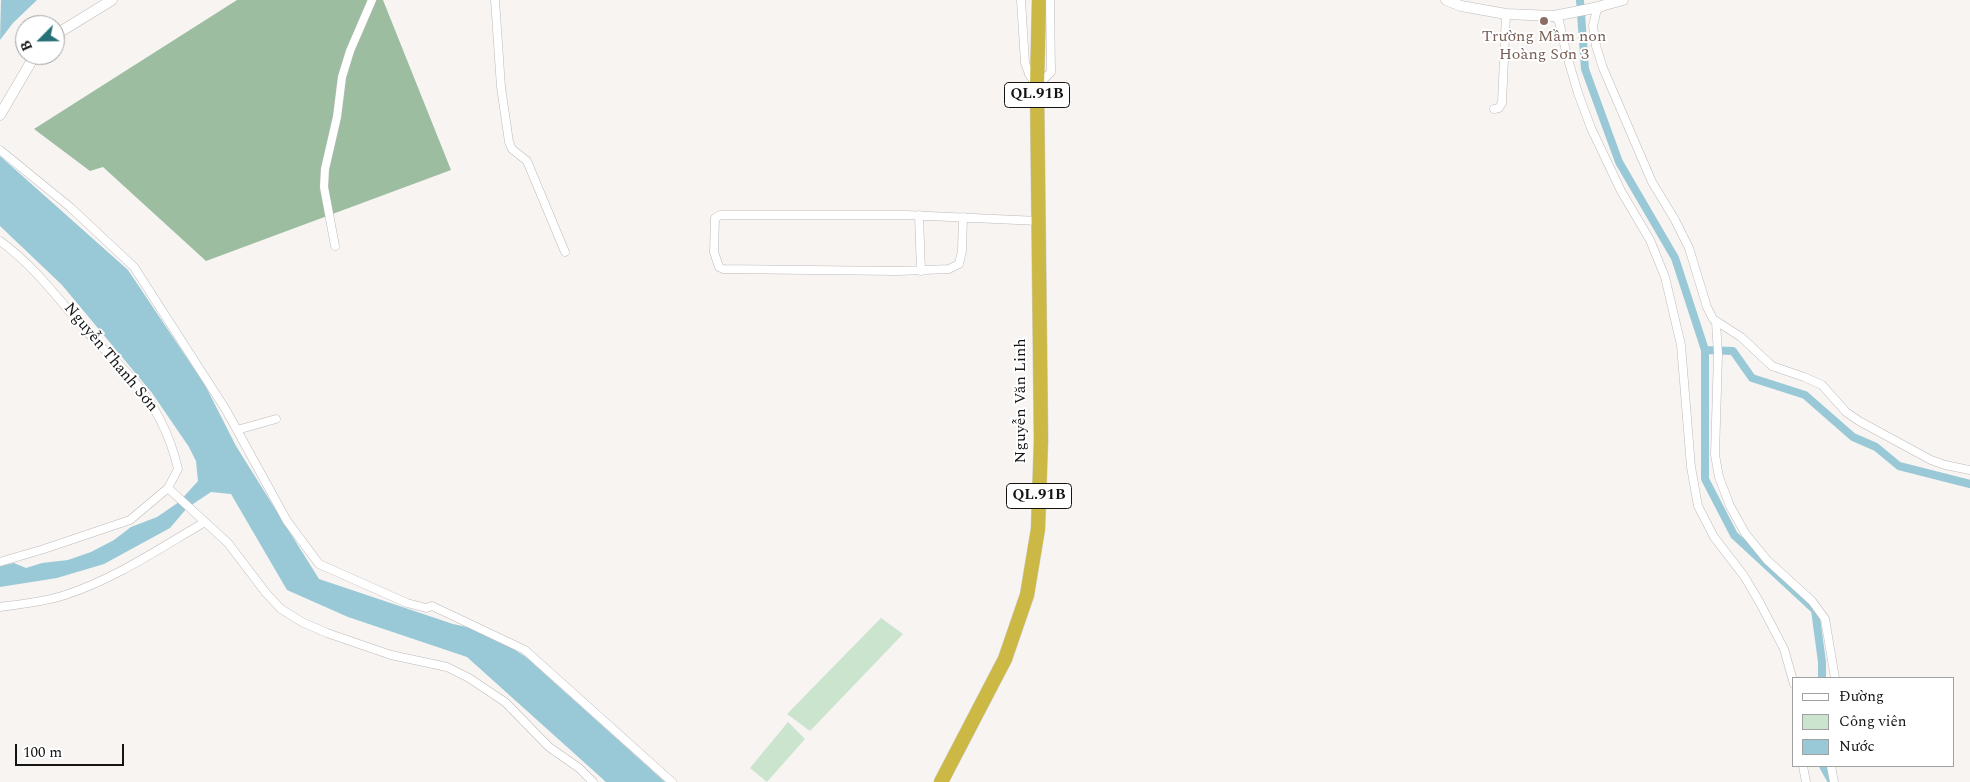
<!DOCTYPE html>
<meta charset="utf-8">
<style>
body{margin:0}
#map{position:relative;width:1970px;height:782px;overflow:hidden;background:#f7f4f2;font-family:Spectral,serif}
canvas{display:block}
.legend{position:absolute;left:1792px;top:677px;width:162px;height:90px;box-sizing:border-box;background:#fff;border:1px solid #a1a1a1;margin:0;padding:6px 9px;list-style:none;font-size:15px;color:#151414}
.legend li{display:flex;align-items:center;gap:10px;height:25px}
.legend b{width:25px;border:1px solid #a1a1a1}
.north{position:absolute;left:15px;top:15px;width:50px;height:50px;box-sizing:border-box;background:#fff;border:1px solid #a1a1a1;border-radius:50%;rotate:247deg;font-size:14px;font-weight:700;line-height:20px;text-align:center;color:#151414}
.north::after{content:'';display:block;margin:auto;width:18px;height:22px;background:#267078;clip-path:polygon(50% 0,100% 100%,50% 72%,0 100%)}
.scale{position:absolute;left:15px;top:744px;width:109px;height:22px;box-sizing:border-box;border:2px solid #151414;border-top:0;padding-left:6px;font-size:15px;line-height:18px;white-space:nowrap;color:#151414;-webkit-text-stroke:4px #fff;paint-order:stroke}
</style>
<div id="map">
<canvas width="1970" height="782"></canvas>
<ul class="legend">
<li><b style="height:6px;background:#fff"></b>Đường</li>
<li><b style="height:14px;background:#cbe4ce"></b>Công viên</li>
<li><b style="height:14px;background:#99c9d7"></b>Nước</li>
</ul>
<div class="north">B</div>
<div class="scale">100 m</div>
</div>
<script>
const ctx = document.querySelector('canvas').getContext('2d');
ctx.lineJoin = 'round';
function paint(path, color) { ctx.fillStyle = color; ctx.fill(path, 'evenodd'); }
function strokePath(path, color, width, dash) { ctx.strokeStyle = color; ctx.lineWidth = width; ctx.lineCap = dash ? 'butt' : 'round'; ctx.setLineDash(dash || []); ctx.stroke(path); }
function drawText(font, color, halo, rows, align = 'center') {
  ctx.font = font + ' Spectral,serif'; ctx.lineWidth = 4; ctx.setLineDash([]); ctx.textBaseline = 'middle'; ctx.strokeStyle = halo; ctx.fillStyle = color; for (const [text, x, y, turn = 0] of rows) {
    ctx.save(); ctx.translate(x, y); ctx.rotate((+turn || 0) * Math.PI / 180); ctx.textAlign = isNaN(turn) ? turn : align; if (halo) ctx.strokeText(text, 0, 0); ctx.fillText(text, 0, 0); ctx.restore();
  }
}
const green = new Path2D(`
 M881,618l22,16 -93,97 -23,-17z
 M788,722l17,17 -38,43 -17,-14z`);
const forest = new Path2D(`
 M237,0h146l68,170 -245,91 -103,-94 -13,4 -56,-42z`);
const water = new Path2D(`
 M1,0h36l-24,23 -13,17z
 M0,156l128,114 77,115 31,61 83,133 134,45 32,7 41,26 139,125h-59l-139,-125 -119,-40 -61,-27 -56,-96 -20,-2 -24,16 -17,20 -66,36 -47,14 -57,9v-21l14,-3 12,5 16,-5 26,-3 23,-8 23,-12 17,-13 26,-10 22,-15 19,-21 -2,-20 -7,-14 -37,-54 -90,-108 -62,-59z`);
const canal = new Path2D(`
 M1580,0l5,69 34,93 56,96 30,92v129l29,56 81,75 7,52v16
 M1705,350l28,1 19,27 53,17 48,42 23,10 23,19 71,18
 M1823,766l9,16`);
const street = new Path2D(`
 M495,0l6,87 8,55 3,7 15,12 38,91
 M1021,0l4,63 4,11 8,12 14,-14 -1,-72
 M1602,7l-5,2 -4,17 3,20 7,22 49,114 23,38 14,28 18,59 6,12 28,18 31,29 32,11 18,8 24,27 13,9 72,39 14,5 25,5
 M1554,16l5,5 8,35 11,37 13,35 30,63 29,49 15,37 16,68 10,122 7,39 16,31 30,39 16,27 24,46 10,35
 M1494,109l5,-1 3,-5 4,-89
 M0,150l70,57 64,60 92,143 61,111 32,43 88,39 19,5 6,-2 93,44 147,132
 M919,215l2,56
 M963,217l-1,34 -3,13 -10,5 -51,2 -175,-2 -4,-2 -5,-15 1,-34 5,-3h186l133,6
 M0,241c33,24 56,55 82,85 15,18 32,32 48,50 24,27 40,58 48,93l-10,19 -38,32 -86,29 -44,13
 M335,246l-11,-59 1,-18 12,-52 5,-40 8,-26 22,-51
 M1716,322l2,32 -3,101 4,22 11,29 15,27 22,27 45,41 13,18 10,59
 M237,430l39,-11
 M168,488l60,55 38,50 15,16 21,13 25,11 64,22 56,12 22,11 36,24 44,45 30,21 14,14
 M0,607c22,-3 44,-5 65,-12 50,-16 95,-47 140,-73
 M1803,766l3,16
 M1831,766l3,16`);
const secondary = new Path2D(`
 M1446,0l15,6 45,8 48,2 40,-8 29,-8
 M55,35l57,-35
 M0,115l35,-60`);
const highway = new Path2D(`
 M941,782l64,-123 22,-64 11,-66 3,-89 -4,-354 2,-86`);
const markers = [
 [1544,21,5,"#8d6e63"]
];
const shields = [
 [1037,95,65],
 [1039,496,65]
];
const shieldNames = [
 ["QL.91B",1037,95],
 ["QL.91B",1039,496]
];
const educationNames = [
 ["Trường Mầm non",1544,38],
 ["Hoàng Sơn 3",1544,56]
];
const streetNames = [
 ["Nguyễn Thanh Sơn",110,358,50],
 ["Nguyễn Văn Linh",1022,401,-90]
];
paint(green, '#cbe4ce');
paint(forest, '#9cbda0');
paint(water, '#99c9d7');
strokePath(canal, '#99c9d7', 8);
strokePath(street, '#bebab9', 9);
strokePath(secondary, '#bebab9', 11);
strokePath(highway, '#d0d0d0', 15);
strokePath(street, '#fff', 8);
strokePath(secondary, '#fff', 10);
strokePath(highway, '#ccb945', 14);
for (const [x, y, r, color] of markers) { const dot = new Path2D(); dot.arc(x, y, r, 0, 2 * Math.PI); ctx.fillStyle = color; ctx.fill(dot); strokePath(dot, '#fff', 2); }
for (const [x, y, w] of shields) { const box = new Path2D(); box.roundRect(x - w / 2, y - 12.5, w, 25, 4); ctx.fillStyle = '#fff'; ctx.fill(box); strokePath(box, '#151414', 1); }
drawText('bold 15px', '#151414', null, shieldNames);
drawText('16px', '#785e54', '#fff', educationNames);
drawText('16px', '#151414', '#fff', streetNames);
</script>
